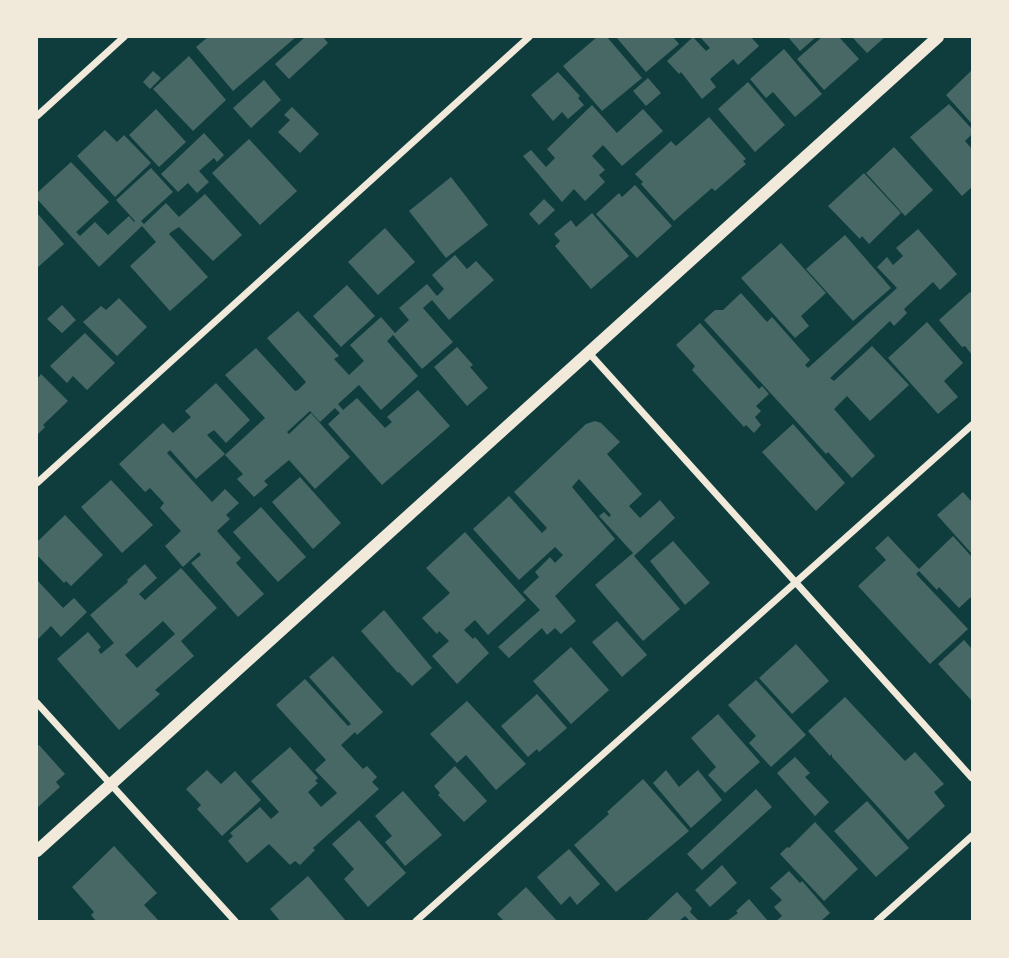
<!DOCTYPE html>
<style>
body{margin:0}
#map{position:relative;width:1009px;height:958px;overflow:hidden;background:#0f3d3e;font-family:"Open Sans",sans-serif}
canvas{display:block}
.frame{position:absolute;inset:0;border:38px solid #f1e9da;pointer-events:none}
</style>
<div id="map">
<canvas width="1009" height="958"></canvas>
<div class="frame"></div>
</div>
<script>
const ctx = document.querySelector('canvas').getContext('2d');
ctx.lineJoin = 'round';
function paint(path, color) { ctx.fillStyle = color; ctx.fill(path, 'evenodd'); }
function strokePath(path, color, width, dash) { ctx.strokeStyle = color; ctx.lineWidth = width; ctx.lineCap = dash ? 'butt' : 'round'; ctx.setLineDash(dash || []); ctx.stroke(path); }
const building = new Path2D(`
 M208,37h88l-63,54 -37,-44z
 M305,37h18l5,6 -39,36 -14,-15z
 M597,37h10l35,41 -40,33 -39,-45z
 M616,37h57l6,7 -33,28z
 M693,37l13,14 4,-3 -10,-11h51l8,9 -21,19 -5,-6 -23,20 6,8 -14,12 -21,-27 -2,2 -12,-13z
 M788,37h28l-16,14z
 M822,37h17l20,22 -35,31 -27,-31z
 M852,37h33l-18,16z
 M784,49l38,45 -27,23 -22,-25 -7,6 -16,-19z
 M189,56l37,44 -33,31 -40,-42z
 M972,70v54l-26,-29z
 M153,71l8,7 -11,11 -7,-7z
 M558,72l22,24 -2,2 6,7 -16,14 -6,-7 -9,9 -22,-26z
 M648,78l13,15 -15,13 -13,-15z
 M264,80l17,20 -30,28 -18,-20z
 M748,82l37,43 -30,27 -37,-43z
 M949,104l23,25v5l-7,7 7,8v38l-10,9 -52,-59z
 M592,105l25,28 26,-24 20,22 -41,35 -19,-21 -11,11 13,14 -6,5 6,7 -20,19 -11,-12 -12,13 -39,-46 8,-6 15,17 9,-9 -8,-9z
 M292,107l27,27 -19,19 -22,-21 12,-12 -6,-5z
 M156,109l30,33 -27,25 -30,-32z
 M709,117l37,42 -3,2 3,3 -31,27 -3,-3 -38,33 -33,-37 2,-2 -8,-8 36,-33 5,5z
 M105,130l12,12 7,-7 27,28 -36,34 -38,-41z
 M204,133l20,22 -7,7 -3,-4 -15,13 10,11 -12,11 -9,-10 -10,9 -17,-18z
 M249,139l48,52 -37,34 -48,-52z
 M894,147l39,43 -28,26 -39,-43z
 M71,162l38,40 -33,30 4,4 15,-14 13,13 21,-19 5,6 1,-1 -19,-21 35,-32 22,24 -32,29 3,3 22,-21 13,14 26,-23 37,41 -29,26 -34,-34 -8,5 -2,2 39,43 -38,34 -40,-45 26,-24 -14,-16 -43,41 -62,-68v-6z
 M864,173l37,40 -32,31 -7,-8 -2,3 -32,-33z
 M451,177l37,48 -42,33 -37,-47z
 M635,185l37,41 -35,32 -41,-44 23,-21 3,4z
 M544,199l11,11 -16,15 -10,-11z
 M37,213l27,31 -27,24z
 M592,213l37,43 -38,33 -36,-43 5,-5 -6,-7 17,-14 5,7z
 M385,228l30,34 -37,33 -30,-33z
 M918,229l39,45 -17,16 -7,-8 -29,27 3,4 -13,13 -4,-5 -60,57 4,3 38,-35 37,39 -39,36 -23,-25 -13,13 41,47 -23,22 -24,-26 -2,2 -122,-134 11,-10h8l18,-17 26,29 5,-5 38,43 -5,5 3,3 89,-80 -20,-21 10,-10 6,8 10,-9 -7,-8z
 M845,235l46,53 -38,33 -47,-52z
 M781,243l45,50 -25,23 8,10 -14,12 -54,-60z
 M455,255l12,14 9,-8 18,19 -45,40 -17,-20 -9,8 30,34 -31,27 -29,-34 -6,6 31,35 -37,34 -22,-25 -21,19 5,6 14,-12 28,30 7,-6 -5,-5 31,-27 32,36 -68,59 -54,-61 12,-11 -5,-5 -15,14 -10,-11 -23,21 2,2 22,-21 39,44 -35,32 -26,-29 -25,21 4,4 -14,12 -17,-18 6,-5 -18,-19 40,-37 -40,-43 31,-27 39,43 3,-1 8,-8 -39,-44 31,-27 41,45 -5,3 15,16 15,-14 -14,-16 31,-28 14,16 14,-13 -10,-12 28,-24 10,12 7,-7 -12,-14z
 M347,285l28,31 -34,31 -28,-31z
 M970,292l2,2v61l-7,-9 -3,1 -23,-27z
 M119,298l28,29 -30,29 -34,-34 18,-16 5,4z
 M62,305l14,15 -14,13 -15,-14z
 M927,322l36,41 -19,18 14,16 -20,17 -50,-56z
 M700,323l59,66 3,-3 7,8 -13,12 5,5 -6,6 6,8 -7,8 -8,-8 -2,2 -52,-57 3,-4 -19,-21z
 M85,333l30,30 -28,27 -14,-14 -6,7 -17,-17z
 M457,347l16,18 -3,2 18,21 -21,18 -33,-39z
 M41,374l27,27 -25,24 2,2 -8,8v-56z
 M216,383l34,37 -24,23 -12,-13 -7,5 18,19 -29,25 -26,-29 -3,3 45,49 13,-13 14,14 -13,12 4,4 -13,12 24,27 -5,5 28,31 -26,23 -47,-54 10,-8 -2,-3 -16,15 -18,-21 16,-15 -21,-23 4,-5 -14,-15 -5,4 -26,-28 44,-41 10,10 18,-16 -6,-6z
 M595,421l6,2 19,19 -13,12 35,40 -13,12 11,12 20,-18 15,18 -41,38 46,53 -37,32 -48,-56 38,-32 -34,-37 5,-4 5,5 2,-2 -32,-36 -7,8 43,52 -60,57 21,25 -15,13 -6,-6 -8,7 -5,-7 -33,30 -11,-11 42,-37 -17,-18 16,-15 -4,-5 15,-15 5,6 8,-8 -8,-8 -36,33 -46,-51 36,-33 33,37 5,-5 -33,-36 72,-68z
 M793,424l52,59 -29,28 -54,-59z
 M300,477l41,46 -28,26 -41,-47z
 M111,480l42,45 -31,28 -41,-46z
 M963,492l9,10v52l-35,-39z
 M261,507l45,50 -28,25 -45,-50z
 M65,515l38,40 -32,31 -5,-5 -2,2 -27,-28v-13z
 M465,532l61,68 -38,35 -13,-15 -11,10 9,9 2,-2 14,16 -32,31 -25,-28 17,-15 -10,-10 -2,3 -15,-16 28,-25 -24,-25z
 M888,536l31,33 34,-33 19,21v39l-13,12 -20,-21 -2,3 -18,-19 -3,3 52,55 -38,35 -72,-78 28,-26 -11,-12z
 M673,541l37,42 -25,22 -35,-44z
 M145,564l12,14 -18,16 6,6 36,-32 36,40 -36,33 13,15 -39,34 5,4 -41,36 -62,-71 31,-27 13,15 -3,3 3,4 13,-11 -24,-28 38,-33 -1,-2zM163,621l12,13 -38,34 -12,-13z
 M37,580l26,28 11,-10 13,14 -26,25 -10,-11 -14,14z
 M384,610l48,58 -20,18 -13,-14 -1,1 -37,-42z
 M617,621l30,34 -25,22 -30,-35z
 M964,640l8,9v52l-34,-37z
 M796,644l33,37 -37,33 -33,-36z
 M571,647l38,43 -38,34 -38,-43z
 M333,656l50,56 -26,23 -2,-3 -14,13 22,24 4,-3 10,11 -5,5 7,7 -66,59 2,2 -15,15 -5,-4 -5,4 -21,-21 -22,19 -19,-22 5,-5 -3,-3 30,-26 11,12 8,-7 -28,-31 39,-34 28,31 -3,3 3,2 -10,9 13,15 16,-14 -22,-23 11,-10 -50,-55 29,-26 43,47 3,-2 -42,-47z
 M756,680l50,55 -35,32 -22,-24 7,-7 -28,-31z
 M537,694l30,34 -28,24 -2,-3 -9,8 -27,-31z
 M845,697l60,64 10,-9 29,32 -10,8 11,14 -37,34 -76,-83v-3l-2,2 -22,-25z
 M467,701l59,63 -30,26 -30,-35 -9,8 -27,-29z
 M718,714l42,48 -35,31 -17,-18 8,-8 -25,-29z
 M39,745l26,29 -9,8 4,5 -23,21v-61z
 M795,757l15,16 -5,4 24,25 -14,14 -38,-43z
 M455,766l32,35 -23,21 -26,-27 2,-2 -6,-7z
 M207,770l14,14 14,-13 26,29 -39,36 -25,-27 4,-4 -15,-16z
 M666,770l13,17 19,-17 24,30 -31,28 -38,-45z
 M643,779l46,52 -73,61 -42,-47 35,-31 -2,-2z
 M756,789l16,18 -70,63 -15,-16z
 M403,791l39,44 -37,31 -20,-24 7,-6 -17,-20z
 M867,801l42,47 -33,29 -42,-46z
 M359,820l47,53 -38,34 -24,-28 10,-10 -22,-25z
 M815,822l43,47 -34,32 -44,-47 7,-7 2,1z
 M114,846l43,47 -13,12 15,16h-63l-5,-6 3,-3 -22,-25z
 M569,849l31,35 -23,21 -7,-9 -9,9 -24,-28z
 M722,865l15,18 -27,24 -15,-17z
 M789,871l11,12 2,-2 28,32 -9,8h-45l6,-5 -8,-9 8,-7 -12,-12z
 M308,876l38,45h-66l-10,-12z
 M526,887l31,34h-53l-7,-7z
 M677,892l15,16 -2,4 9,9h-9l-5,-5 -6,5h-33z
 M749,899l19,22h-41l11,-8 -2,-2z`);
const minor = new Path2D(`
 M37,116l87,-79
 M589,353l383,425
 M37,483l492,-446
 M37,703l198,218
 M416,921l556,-496
 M877,921l95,-85`);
const tertiary = new Path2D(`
 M37,851l901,-814`);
paint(building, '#486865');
strokePath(minor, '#f1e9da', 7);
strokePath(tertiary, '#f1e9da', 12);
</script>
